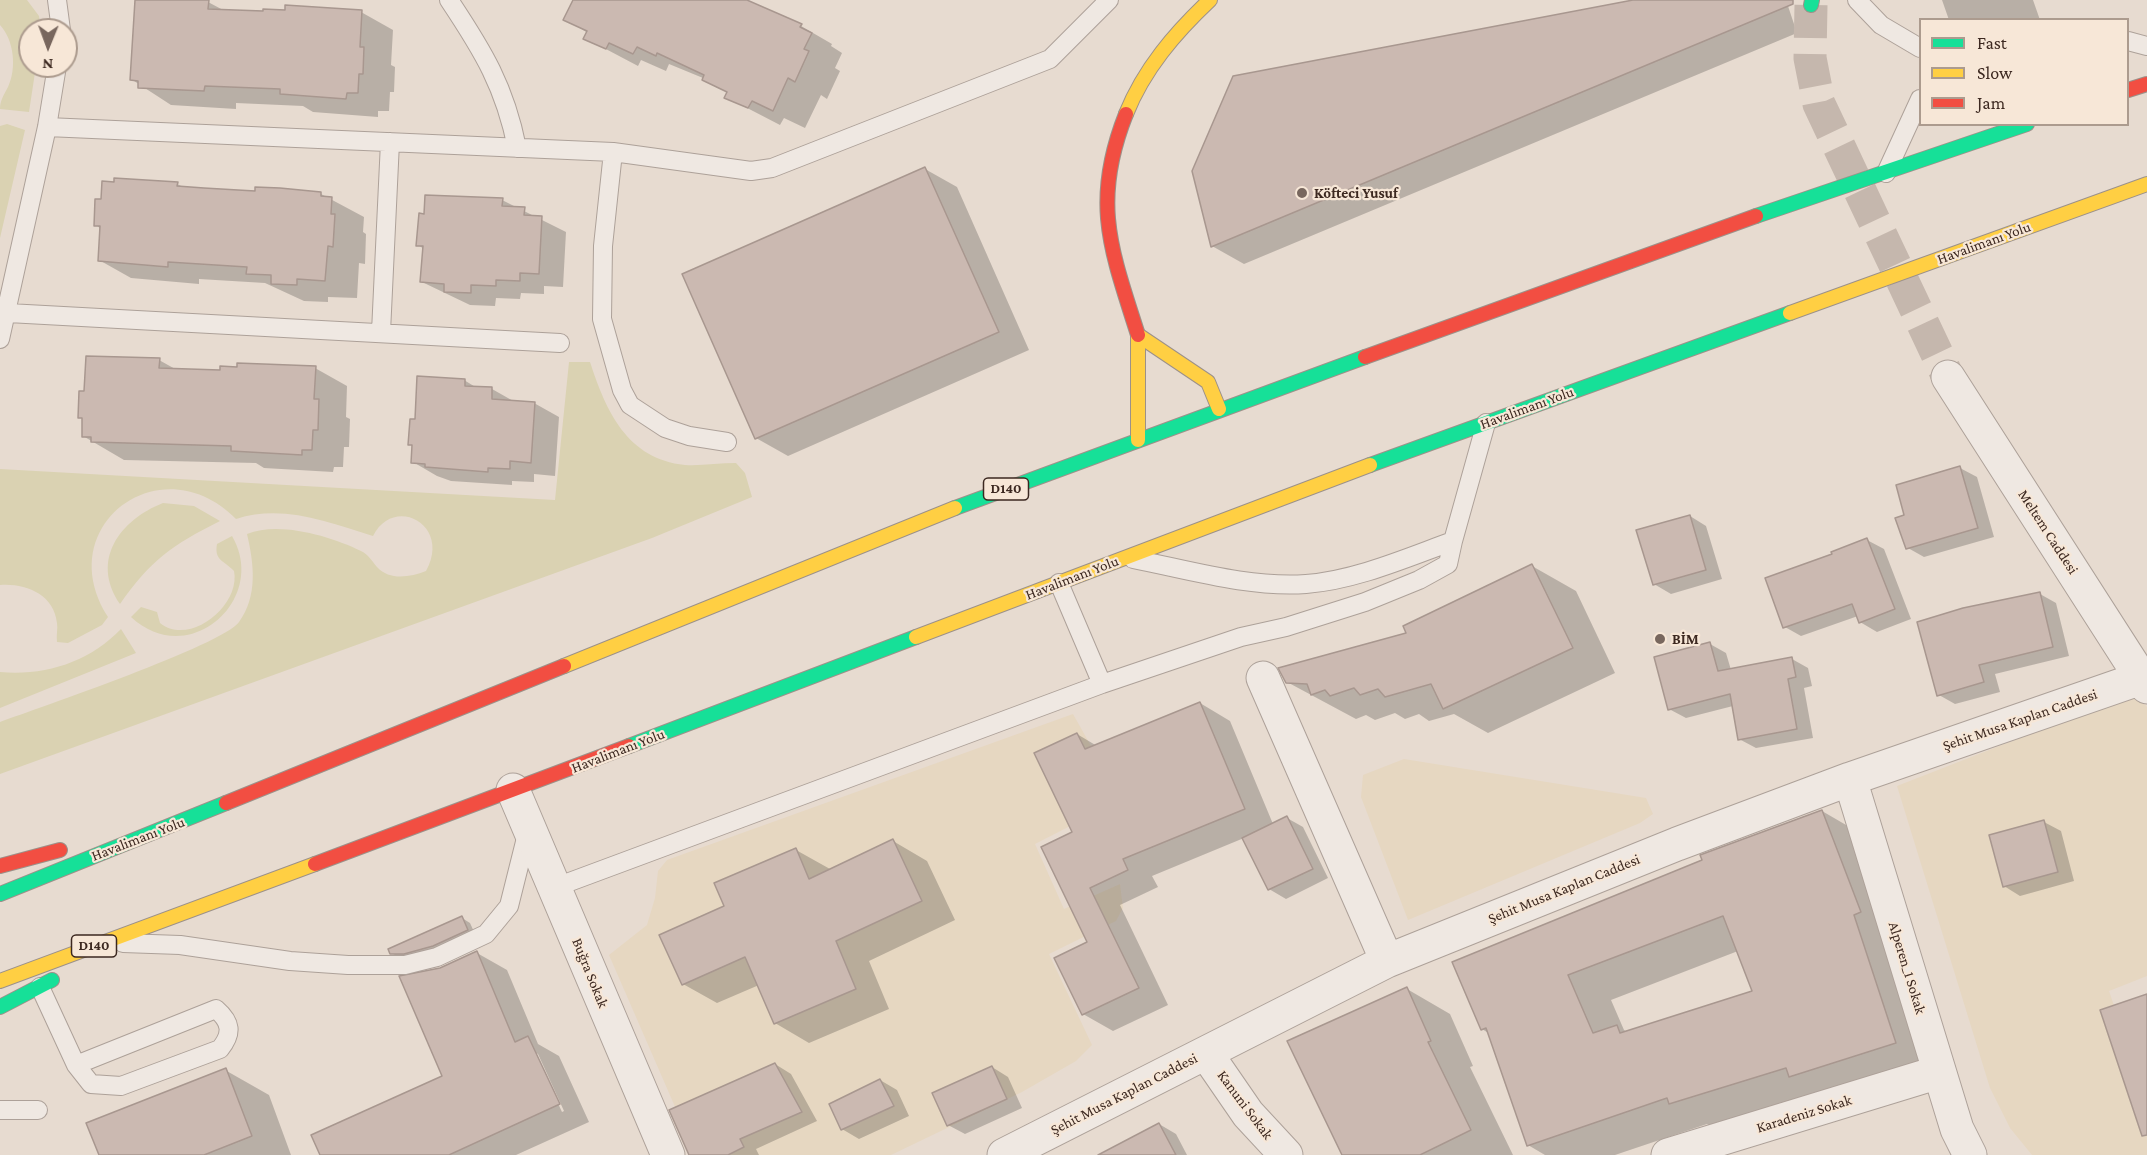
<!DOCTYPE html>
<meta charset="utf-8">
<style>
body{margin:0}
#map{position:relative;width:2147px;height:1155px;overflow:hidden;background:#e7dbd0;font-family:"Crimson Pro",serif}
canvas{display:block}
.legend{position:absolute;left:1919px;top:18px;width:210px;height:108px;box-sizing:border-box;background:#f7e7d7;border:2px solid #ac9b8e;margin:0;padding:8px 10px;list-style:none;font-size:18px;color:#3c2820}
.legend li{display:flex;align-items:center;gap:12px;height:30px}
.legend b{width:30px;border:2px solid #ac9b8e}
.north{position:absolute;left:18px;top:18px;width:60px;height:60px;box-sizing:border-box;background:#f7e7d7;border:2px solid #ac9b8e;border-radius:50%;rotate:181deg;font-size:16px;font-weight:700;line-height:24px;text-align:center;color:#3c2820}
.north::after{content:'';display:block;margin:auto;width:21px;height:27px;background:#78675e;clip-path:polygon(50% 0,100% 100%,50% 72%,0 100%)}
</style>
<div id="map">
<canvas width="2147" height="1155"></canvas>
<ul class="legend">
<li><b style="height:8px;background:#16e098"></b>Fast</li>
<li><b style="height:8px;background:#ffcf43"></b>Slow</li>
<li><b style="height:8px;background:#f24e42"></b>Jam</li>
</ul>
<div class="north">N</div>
</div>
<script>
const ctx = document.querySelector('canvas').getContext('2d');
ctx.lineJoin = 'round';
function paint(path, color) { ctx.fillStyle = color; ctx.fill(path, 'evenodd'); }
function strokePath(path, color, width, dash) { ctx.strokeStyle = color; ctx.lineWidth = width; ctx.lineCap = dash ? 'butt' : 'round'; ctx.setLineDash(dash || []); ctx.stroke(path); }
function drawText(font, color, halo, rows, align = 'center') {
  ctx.font = font + ' "Crimson Pro",serif'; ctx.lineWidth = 4.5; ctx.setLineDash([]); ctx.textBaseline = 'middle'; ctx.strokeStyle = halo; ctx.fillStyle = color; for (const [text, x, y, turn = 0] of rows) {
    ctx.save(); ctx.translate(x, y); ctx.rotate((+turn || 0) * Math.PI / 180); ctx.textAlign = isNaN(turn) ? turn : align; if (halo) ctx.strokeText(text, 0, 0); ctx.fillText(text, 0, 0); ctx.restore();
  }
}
const farmland = new Path2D(`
 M2135,693l12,14v269l-38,15 38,111v53h-115l-22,-27 -20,-40 -93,-302z
 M1073,714l27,48 -22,60 -43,22 29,65 56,-25 3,24 -7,13 -67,33 43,91 -16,16 -54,31 -131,63h-195l-87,-200 38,-30 8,-27 3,-27 9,-11z
 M1404,759l242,39 7,16 -13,9 -232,97 -47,-123 2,-22z`);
const green = new Path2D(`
 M0,0h27l12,16 2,14h-11v36h6l-7,46 -29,-3c0,-9 4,-14 8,-22 9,-19 6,-47 -8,-62z
 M7,124l18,6 -25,108v-112z
 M569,362h21c16,49 37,97 95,103 16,1 34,-2 51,-2l9,10 7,24 -100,41 -652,236v-52c38,-14 223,-77 239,-100 19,-26 15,-58 8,-88 32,-13 83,2 114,17 8,4 10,9 16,16 13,14 33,10 49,4 26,-46 -32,-77 -53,-35 -46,-14 -90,-32 -137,-17 -75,-76 -186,7 -128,98l-6,8 -34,18 -11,-1c-1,-7 1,-13 0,-19 -3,-29 -32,-40 -57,-38v-116l555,31z
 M163,503l31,3 26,15c-48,24 -69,39 -100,83 -30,-44 0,-84 43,-101z
 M232,536c37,63 -43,135 -101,81l10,-10 16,5 3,11c30,24 81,-18 74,-52 -10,-11 -20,-10 -17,-27z
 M121,629l15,24 -136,55v-36c46,4 89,-10 121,-43z`);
const shadow = new Path2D(`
 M136,0l72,2 17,9 136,1 32,18 -2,35 4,2 -1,25h-4l-1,19h-11v6l-65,-5 -10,-6 -67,-3v6l-65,-4 -40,-26z
 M574,0h170l57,26 31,18 -1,2 11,7 -7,15 5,3 -13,28 -6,-4 -16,33 -21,-10 -4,7 -54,-28 2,-4 -25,-15 -34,-14 -3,7 -25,-11 -3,6 -53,-28 3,-5 -23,-14z
 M1641,0h145l11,33 -553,231 -32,-18z
 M1942,0h91l7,20h-91z
 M925,169l32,18 72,163 -241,106 -32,-18z
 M177,184l8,4 136,6 43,23 -1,15 3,2 -1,30 -6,-1 -2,35 -29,-1v5l-24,-1 -39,-18 -66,-4v5l-68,-6 -32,-18 2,-31 -5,-4z
 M502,200l64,32 -3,55 -19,-1v8l-23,-1 -1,6 -24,-1 -1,8 -25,-1 -48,-23 2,-33 -6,-4z
 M159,360l18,10 45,2 93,-4 32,18 -1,31 4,2 -1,28h-5l-1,20h-9l-1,5 -69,-4 -8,-5 -132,-3 -41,-24 1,-16 -4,-3z
 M464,380l13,8 15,1 23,13 19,1 25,14 -4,59 -21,-2v8l-22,-1v4l-61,-4 -14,-5 -24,-14 1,-15 -5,-3 7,-24z
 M1960,468l17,9 17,60 -70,20 -16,-9 -2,-32z
 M1690,516l16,10 16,53 -51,15 -17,-10z
 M1867,540l17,9 27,70 -34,13 -17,-10 -2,-6 -57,20 -16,-9 49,-72z
 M1532,566l44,25 39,82 -127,60 -34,-19 -25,7 -10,-7 -14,5 -10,-6 -20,7 -9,-5 -10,4 -69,-37 121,-48z
 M2040,594l16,9 13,53 -74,18 5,18 -45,12 -16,-9z
 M1710,644l16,9 5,17 61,-11 16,9 4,18 -8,2 9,50 -57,10 -17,-9 -6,-33 -47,12 -17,-9z
 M1200,703l30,18 43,103 14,-6 16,9 25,51 -42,21 -17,-10 -25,-51 -92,38 6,11 -38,18 48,100 -55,26 -30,-17 6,-72 -15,-110 3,-98 20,12z
 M1822,811l43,25 73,231 -224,61 -7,-4 -92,31h-70l-17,-10 -38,-111 -8,-5 222,-168zM1738,951l16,41 -127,40 -3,-2 -13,-30z
 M2044,822l17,9 13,50 -54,15 -16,-10z
 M893,841l34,20 28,59 -86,41 20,48 -80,34 -34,-20 -16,-38 -42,18 -34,-19 43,-77 70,-57 34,19z
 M462,918l8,5 5,11 -33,16 -43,7 -8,-4z
 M477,953l30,17 31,74 21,12 30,66 -73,33h-193l121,-79 -4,-107zM534,1052l4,2 26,57 -2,1z
 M1407,989l43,25 23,52 -3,1 43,88h-169z
 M775,1064l16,10 26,47 -61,28 3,6h-68z
 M992,1067l16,10 14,31 -57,26 -17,-9z
 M225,1070l44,25 22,60h-191z
 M880,1080l17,10 12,26 -50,23 -17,-10z
 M1159,1124l17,10 11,21h-86z`);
const building = new Path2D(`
 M135,0h74l-1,9 55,2v-2l22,1v-5l77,5 -2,37h4l-1,27h-4l-1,19h-11l-1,6 -66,-5v-5l-75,-3 -1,5 -66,-3v-7l-8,-1z
 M573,0h174l55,24 -2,3 12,6 -8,16 5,2 -14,31 -7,-4 -15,33 -21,-10 -4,7 -24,-10 3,-6 -25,-12 2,-5 -47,-22 -1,3 -19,-9 -4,7 -24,-11 -3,6 -23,-10 4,-8 -24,-11z
 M1633,0h160v4l-582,243 -19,-76 41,-95z
 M925,167l74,165 -244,107 -73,-165z
 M114,178l64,4 -1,4 27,2 51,3v-4l25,1 41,4v4l11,1 -1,17h4l-2,33 -5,-1 -3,35 -28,-2v6l-26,-1v-9l-25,-1 1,-7 -79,-5v5l-70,-6 2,-35h-6l1,-27h6l1,-18 12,1z
 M425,195l78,3 -1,8 23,1 -1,8 18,1 -3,58 -19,-1v8l-24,-1v6l-25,-1v8l-27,-1v-8l-24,-2 3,-36h-7l3,-33 5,1z
 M86,356l74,2 -1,10 61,2v-4l17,1v-4l79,3 -2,33h5l-1,31h-5l-1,20h-10v5l-71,-4v-5l-140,-4v-5h-9v-19h-4l1,-27h5z
 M417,376l48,3v7l27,1v12l43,3 -4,61 -21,-2v8l-22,-1v4l-63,-5v-3l-14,-1 1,-18h-4l2,-26h5z
 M1960,466l18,62 -72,21 -11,-31 9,-3 -8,-30z
 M1690,515l16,55 -53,15 -17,-55z
 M1867,538l28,71 -36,14 -7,-19 -69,24 -18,-50 67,-24 -1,-2z
 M1532,564l41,84 -130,61 -12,-25 -46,13 -7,-8 -18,6 -6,-7 -24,8 -5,-6 -14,5 -4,-11 -21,-1 -8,-15 128,-35 -3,-7z
 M2040,592l13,55 -74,18 5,17 -47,14 -20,-74 46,-14z
 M1710,642l8,29 74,-14 4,20 -8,2 9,50 -59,11 -8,-46 -62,16 -14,-53z
 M1200,702l45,107 -122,50 5,11 -38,18 49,100 -57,27 -28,-57 33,-16 -46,-95 31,-15 -38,-79 43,-20 8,16z
 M1822,810l39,102 -7,3 42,128 -107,34 -3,-9 -117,36 -2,-6 -140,48 -41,-118 -5,2 -29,-68 250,-102 -2,-5zM1723,916l29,75 -132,42 -3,-8 -24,8 -25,-58z
 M1287,816l26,53 -45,21 -26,-52z
 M2044,820l14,52 -55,15 -14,-52z
 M893,839l29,62 -86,40 20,48 -82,35 -29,-67 -63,28 -23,-50 65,-29 -10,-23 82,-35 13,31z
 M462,916l6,14 -35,16 -29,8h-14l-2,-5z
 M477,951l38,91 13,-6 32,68 -111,51h-129l-9,-20 131,-59 -43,-100 41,-8z
 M1407,987l24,54 -3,1 43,88 -51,25h-78l-55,-114z
 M2147,994v141l-5,1 -42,-126z
 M775,1063l27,49 -62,27 4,8 -16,8h-39l-20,-45z
 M992,1066l15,33 -60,27 -15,-33z
 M226,1068l26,68 -48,19h-105l-13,-32z
 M880,1079l14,27 -53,24 -12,-26z
 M1159,1123l17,32h-78z`);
const secondaryTunnel = new Path2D(`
 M1811,5l-1,53 9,46 129,273`);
const lane = new Path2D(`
 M57,0l4,30
 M449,0c34,51 56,87 68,148
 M1857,0l24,25 39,23
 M2128,41l19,5
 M47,127l566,25 138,19 21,-3 278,-109 59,-59
 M613,152l-10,94 -1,73 20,71 8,15 35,23 24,8 38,6
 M1886,173l34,-74
 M8,313l552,30
 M381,332l9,-190
 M0,339l47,-212 10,-61
 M1133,559c56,11 116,29 173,25 50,-4 100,-26 147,-43l33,-118
 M1059,583l43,101
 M556,887l546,-203 139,-47 45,-10 79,-25 54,-22 29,-16 5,-23
 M123,943l57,2 110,16 58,4h57l32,-8 49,-23 23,-28 19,-76
 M40,987l36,78 15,19 30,2 99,-37c13,-16 11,-27 -4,-40l-140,56
 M0,1110h38`);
const street = new Path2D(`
 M1948,377l199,310
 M1263,678l124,283
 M1850,779l107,350 13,26
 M513,790l155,365
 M1206,1053l42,61 38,41
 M1004,1155l383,-194 290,-117 173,-65 297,-103
 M1668,1155l271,-83`);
const fast = new Path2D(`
 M1811,5l1,-5
 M1756,216l271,-92
 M1370,465l420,-152
 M955,508l410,-151
 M629,746l287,-109
 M0,894l226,-91
 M0,1007l52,-27`);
const slow = new Path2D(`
 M1126,114c18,-45 49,-81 84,-114
 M1790,313l357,-129
 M1138,440v-105l70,47 11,27
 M916,637l454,-172
 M564,666l391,-158
 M0,981l315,-117`);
const jam = new Path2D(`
 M2128,90l19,-6
 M1126,114c-35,88 -15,136 12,221
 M1365,357l391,-141
 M226,803l338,-137
 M315,864l314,-118
 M0,866l60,-16`);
const markers = [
 [1302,193,6,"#78675e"],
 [1660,639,6,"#78675e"]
];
const shields = [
 [1006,489,45],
 [94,946,45]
];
const shieldNames = [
 ["D140",1006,489],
 ["D140",94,946]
];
const poiNames = [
 ["Köfteci Yusuf",1314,193],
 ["BİM",1672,639]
];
const streetNames = [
 ["Havalimanı Yolu",1984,243,-20],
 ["Havalimanı Yolu",1527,408,-20],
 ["Meltem Caddesi",2048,532,57],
 ["Havalimanı Yolu",1072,578,-21],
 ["Şehit Musa Kaplan Caddesi",2020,720,-19],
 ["Havalimanı Yolu",618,751,-21],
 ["Havalimanı Yolu",138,839,-21],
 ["Şehit Musa Kaplan Caddesi",1564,889,-22],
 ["Alperen_1 Sokak",1907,968,73],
 ["Buğra Sokak",590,973,68],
 ["Şehit Musa Kaplan Caddesi",1124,1094,-27],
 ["Kanuni Sokak",1245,1105,53],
 ["Karadeniz Sokak",1804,1114,-17]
];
paint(farmland, '#e6d7c1');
paint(green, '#dad2b2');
paint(shadow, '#0003');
paint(building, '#cbb9b1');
strokePath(building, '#a8978f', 1.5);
strokePath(secondaryTunnel, '#c5b7ad', 33, [33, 16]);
strokePath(lane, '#ada199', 20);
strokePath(street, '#ada199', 35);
strokePath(fast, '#9c9189', 16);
strokePath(slow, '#9c9189', 16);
strokePath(jam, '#9c9189', 16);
strokePath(lane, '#efe8e2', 18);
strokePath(street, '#efe8e2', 33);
strokePath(fast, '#16e098', 14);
strokePath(slow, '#ffcf43', 14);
strokePath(jam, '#f24e42', 14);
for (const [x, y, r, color] of markers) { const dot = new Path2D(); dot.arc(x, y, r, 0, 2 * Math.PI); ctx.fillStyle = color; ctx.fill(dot); strokePath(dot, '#f7e7d7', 2); }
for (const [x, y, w] of shields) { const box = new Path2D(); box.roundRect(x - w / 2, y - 11, w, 22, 4.5); ctx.fillStyle = '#f7e7d7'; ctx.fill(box); strokePath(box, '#3c2820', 1.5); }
drawText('bold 14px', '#3c2820', null, shieldNames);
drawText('bold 15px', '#3c2820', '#f7e7d7', poiNames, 'left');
drawText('15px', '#3c2820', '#f7e7d7', streetNames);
</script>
